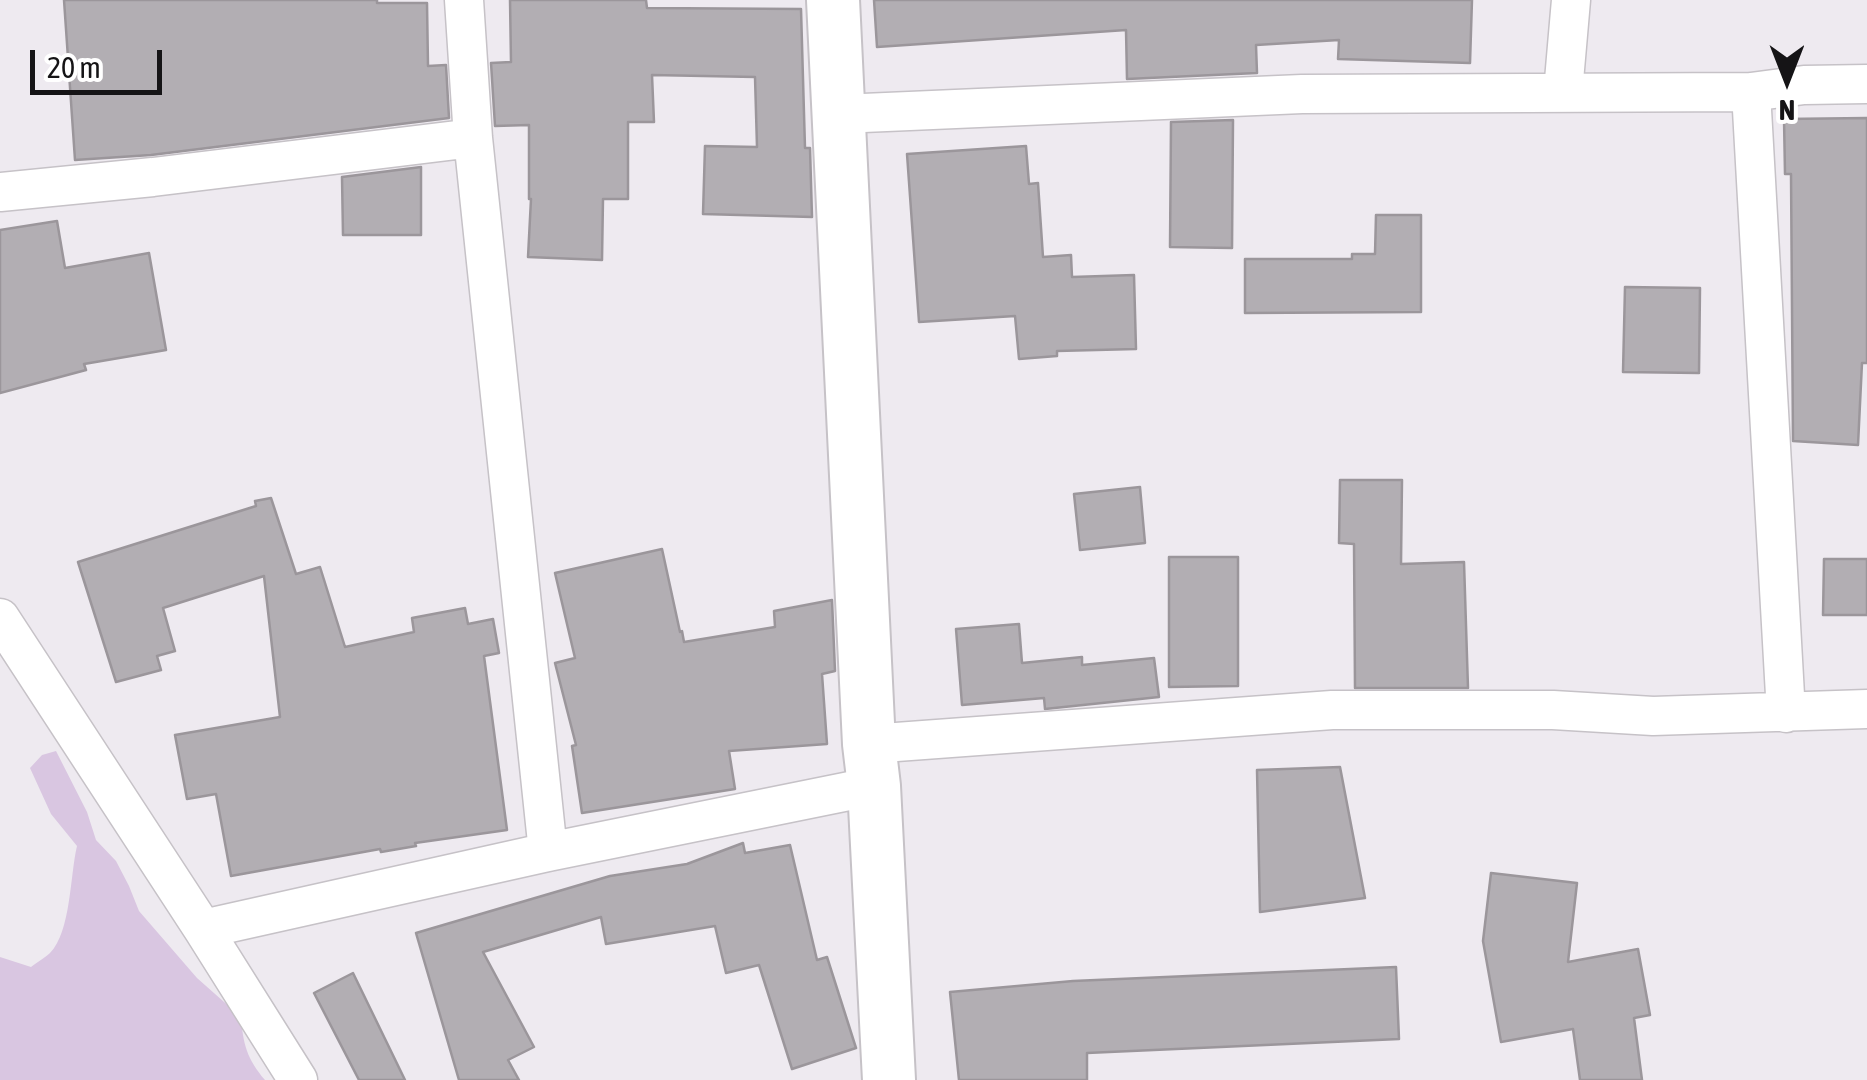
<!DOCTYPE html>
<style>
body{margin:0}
#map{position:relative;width:1867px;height:1080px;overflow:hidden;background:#eeeaf0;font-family:"Asap Condensed",sans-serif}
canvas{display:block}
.north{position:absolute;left:1737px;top:30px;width:100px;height:100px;-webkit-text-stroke:8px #fff;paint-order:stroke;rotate:180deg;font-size:28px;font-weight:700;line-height:40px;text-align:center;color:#151416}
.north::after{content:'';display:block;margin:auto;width:35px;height:45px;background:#151416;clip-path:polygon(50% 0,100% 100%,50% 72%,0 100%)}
.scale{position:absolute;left:30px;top:50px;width:132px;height:45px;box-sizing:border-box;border:5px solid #151416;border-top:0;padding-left:12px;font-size:30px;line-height:35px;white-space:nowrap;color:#151416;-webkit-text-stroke:8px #fff;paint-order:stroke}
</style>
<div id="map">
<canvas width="1867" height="1080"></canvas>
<div class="north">N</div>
<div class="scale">20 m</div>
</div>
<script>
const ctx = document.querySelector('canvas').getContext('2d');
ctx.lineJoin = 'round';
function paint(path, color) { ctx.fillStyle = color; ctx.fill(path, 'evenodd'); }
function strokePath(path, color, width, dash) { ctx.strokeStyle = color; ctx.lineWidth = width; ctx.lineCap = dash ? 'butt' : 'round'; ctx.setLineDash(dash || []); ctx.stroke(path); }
const green = new Path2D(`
 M56,751l31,61 9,28 20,21 13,25 10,25 58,67 44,39c2,27 6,42 24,63h-265v-123l31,10c6,-5 14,-9 19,-14 21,-21 20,-78 27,-107l-26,-32 -21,-46 12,-13z`);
const building = new Path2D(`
 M64,0h313v3h50l1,63 18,-1 3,53 -298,37 -76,5z
 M510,0h136l1,8 154,1 4,139h5l2,69 -109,-3 2,-68 52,1 -2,-70 -103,-2 2,47h-26v77h-25l-1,61 -74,-3 3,-58h-2v-74l-34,1 -4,-63 20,-1z
 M874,0h598l-2,63 -132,-4 1,-19 -83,5 1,28 -130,6 -1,-49 -249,17z
 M1867,118v245h-5l-4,82 -65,-4 -2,-267h-6l-1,-55z
 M1233,120l-1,128 -62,-1 1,-125z
 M1026,146l3,38 9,-1 5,74 28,-2 1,22 62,-2 2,74 -79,2v5l-38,3 -4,-43 -96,6 -12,-168z
 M421,167v68h-78l-1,-58z
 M1376,215h45v97l-176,1v-54h107v-5h23z
 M57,221l8,47 84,-15 17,97 -82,14 2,6 -86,23v-163z
 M1625,287l75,1 -1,85 -76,-1z
 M1340,480h62l-1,84 63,-2 4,126h-113l-1,-144 -15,-1z
 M1140,487l5,56 -65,7 -6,-56z
 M271,498l25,76 24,-7 25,80 69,-15 -2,-14 53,-10 3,16 25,-5 6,34 -15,3 23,174 -92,13 1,3 -35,6 -1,-3 -149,27 -15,-82 -29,5 -12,-64 105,-18 -16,-141 -101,32 12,43 -18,5 4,14 -45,12 -38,-120 178,-56 -1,-5z
 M662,549l18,83 2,-1 2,11 91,-15 -1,-16 58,-11 3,71 -13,3 5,70 -98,7 6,38 -153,24 -10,-67 4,-1 -21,-82 20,-5 -20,-85z
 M1169,557h69v129l-69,1z
 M1824,559h43v56h-44z
 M1019,624l3,39 60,-6v8l72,-7 5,39 -114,12 -1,-11 -82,7 -6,-76z
 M1340,767l25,131 -105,14 -3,-142z
 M743,843l2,10 45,-8 27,115 10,-3 29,91 -64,21 -33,-104 -33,8 -11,-47 -109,18 -5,-27 -118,35 51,95 -26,13 11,20h-60l-43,-147 194,-57 77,-12z
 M1491,873l86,10 -9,79 70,-13 12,66 -16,3 8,62h-62l-7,-51 -72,13 -18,-101z
 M1396,967l3,72 -312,14v27h-128l-9,-88 123,-11z
 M353,973l52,107h-46l-45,-87z`);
const street = new Path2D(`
 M464,0l9,138 75,714
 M1563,92l8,-92
 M1751,92l35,621
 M840,114l462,-20 449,-2 53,-7 63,-1
 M0,192l153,-15 320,-39
 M0,618l203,311 95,151
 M869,744l463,-34h221l100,6 214,-7
 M203,929l345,-77 326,-66`);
const secondary = new Path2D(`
 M833,0l36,744 5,42 15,294`);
paint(green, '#d9c6e1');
paint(building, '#b2aeb3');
strokePath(building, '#9b969b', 2.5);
strokePath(street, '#c6c2c7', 41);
strokePath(secondary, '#c6c2c7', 56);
strokePath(street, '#fff', 38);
strokePath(secondary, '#fff', 52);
</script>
